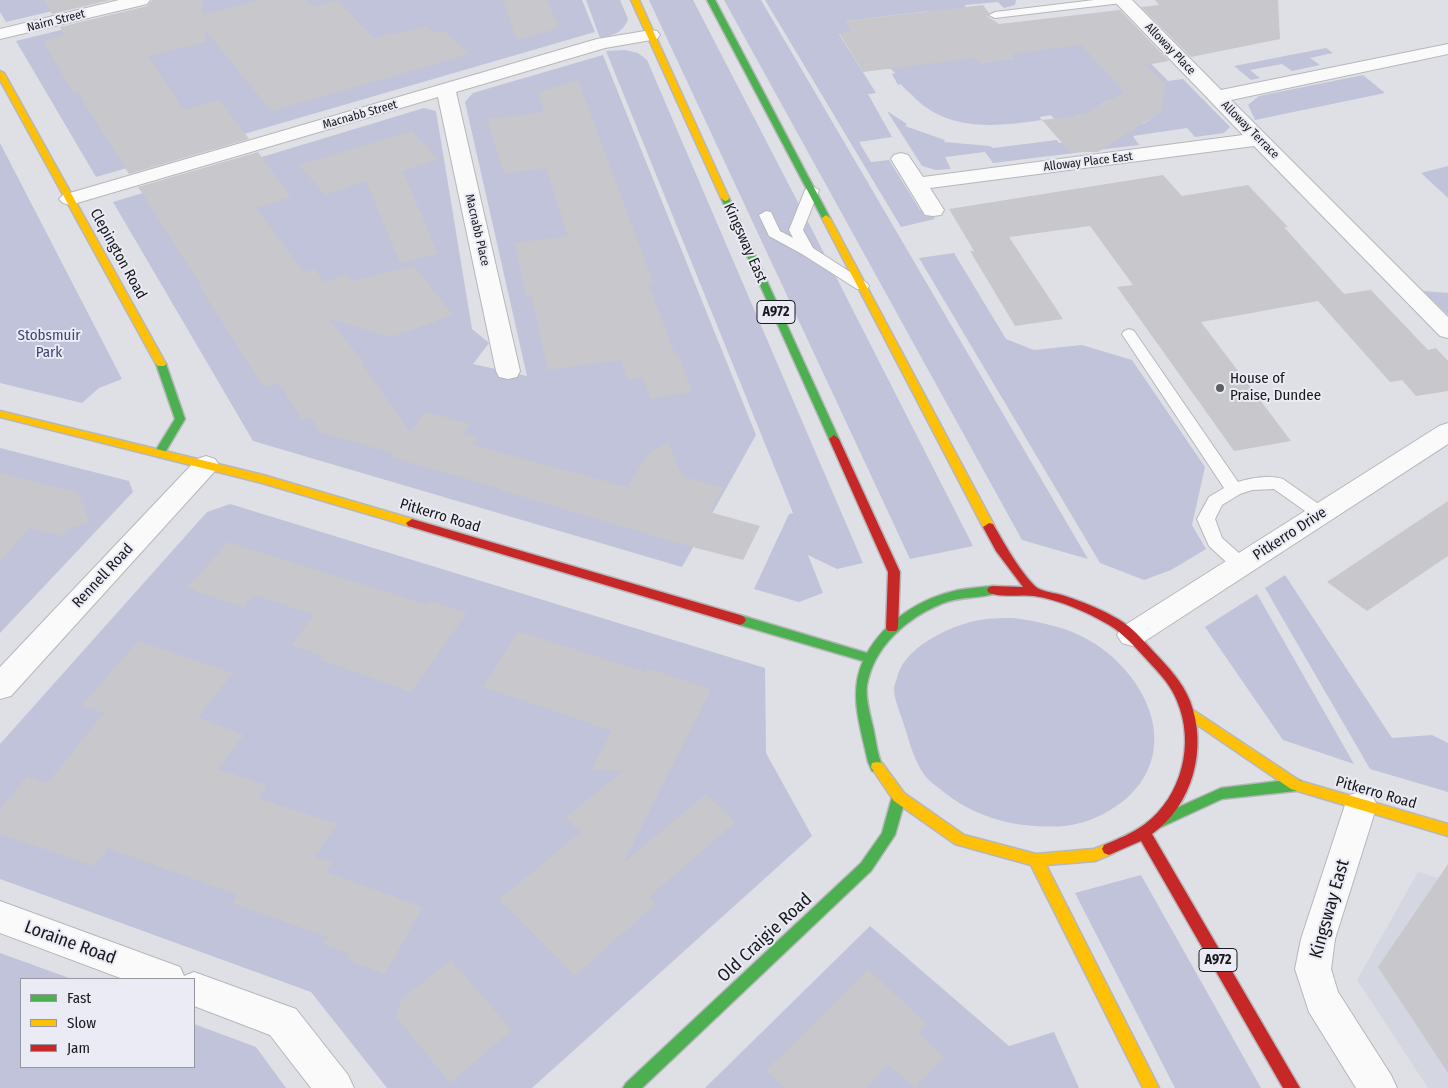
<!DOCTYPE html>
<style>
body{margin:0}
#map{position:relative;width:1448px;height:1088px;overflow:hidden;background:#dfe0e5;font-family:"Fira Sans Condensed",sans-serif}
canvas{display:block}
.legend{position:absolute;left:20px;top:978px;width:175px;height:90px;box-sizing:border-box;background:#eaebf4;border:1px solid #96979e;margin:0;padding:6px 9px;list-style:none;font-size:15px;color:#18191c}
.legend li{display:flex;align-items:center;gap:10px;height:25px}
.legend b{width:25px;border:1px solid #96979e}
</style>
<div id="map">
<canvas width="1448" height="1088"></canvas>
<ul class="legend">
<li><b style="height:6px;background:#4caf50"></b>Fast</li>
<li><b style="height:6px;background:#ffc107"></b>Slow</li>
<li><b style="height:6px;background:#c62828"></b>Jam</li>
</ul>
</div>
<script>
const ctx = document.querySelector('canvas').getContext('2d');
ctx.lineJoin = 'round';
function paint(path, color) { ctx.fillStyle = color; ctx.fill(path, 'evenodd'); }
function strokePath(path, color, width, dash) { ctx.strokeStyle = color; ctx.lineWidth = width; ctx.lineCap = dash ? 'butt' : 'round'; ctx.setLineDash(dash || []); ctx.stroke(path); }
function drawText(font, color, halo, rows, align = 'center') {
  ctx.font = font + ' "Fira Sans Condensed",sans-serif'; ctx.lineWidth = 4; ctx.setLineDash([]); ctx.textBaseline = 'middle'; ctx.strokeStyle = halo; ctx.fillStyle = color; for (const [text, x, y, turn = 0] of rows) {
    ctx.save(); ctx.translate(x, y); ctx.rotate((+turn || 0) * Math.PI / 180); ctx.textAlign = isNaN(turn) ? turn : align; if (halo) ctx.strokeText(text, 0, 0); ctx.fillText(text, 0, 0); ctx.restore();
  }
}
const built = new Path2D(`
 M1418,872l30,9v207h-20l-71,-108z`);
const green = new Path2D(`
 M0,0h99l-93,22 -6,-10z
 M183,0h399l13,32 -499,145 -80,-136z
 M586,0h34l8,19c-5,14 -14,16 -28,19z
 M649,0h44l110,212 170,334 -63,13z
 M724,0h37l327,559 -66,-19z
 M765,0h251l-1,5 -11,3 -6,-6 -33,3 9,50 6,8 34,-5 -3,-4 106,-25 51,52 15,-2 47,48 -6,6 -29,4 -8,-9 -54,8 6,9 -146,18 -8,-11 -40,5 6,12 -15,1 -14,-4 -35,-55 20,13 -2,2 40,14 -1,2 46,4 3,2 64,-8 2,3 11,-1 68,-20 5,2 6,-4 -22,-32 -3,9 -10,5 -5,-2 -9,5 -4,8 -42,6 -3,-4 -12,2 3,3c-46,7 -96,12 -130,-25 -4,-4 -8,-6 -11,-11l-3,1 -6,-11 3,-1 -4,-4h-3l-6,-10 54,-38 -7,-10 -83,10 6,11 -13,2 37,59 -8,1 24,43 -33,5 12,20 18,-2 31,50 9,-1 6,10 -34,8z
 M1326,48l7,5 -23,5 10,7 -28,6 -10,-7 -32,6 10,8 -9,2 -17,-14z
 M625,50l13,3 9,7 216,503 -26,6 -29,-14 15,38 -24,9 -45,-13 35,-75 4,-1 -187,-462z
 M603,55l153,380 -74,132 -429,-126 -140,-239 311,-94 12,3 36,218 17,14 -16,21 54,12 -62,-274 8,-9z
 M1363,75l22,18 -130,27 -7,-15 11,-9z
 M0,143l122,236 -23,9 -17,15 -82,-20z
 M1448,166v32l-27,-25z
 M954,253l52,86 28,11 48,-5 50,15 73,107 -13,58 14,24 -35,21 -27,10 -44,-17 -181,-305z
 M1423,291l25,2v22z
 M0,448l129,33 4,11 -133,141z
 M230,504l535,164 1,85 46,83 -280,252h-145l-76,-96 -311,-113v-135l207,-232z
 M1285,575l107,163 40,-3 16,8v49l-78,-23 -105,-181z
 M1257,594l97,170 -71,-24 -78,-113z
 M1013,618c28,4 55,9 79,24 53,32 90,105 36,155 -17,15 -41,27 -64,29 -45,3 -89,-7 -124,-37 -4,-3 -10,-7 -14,-12 -12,-15 -16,-34 -22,-52 -3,-11 -10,-25 -10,-36 0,-4 3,-10 4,-15 10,-30 59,-52 89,-55 9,-1 18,-1 26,-1z
 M1141,875l120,213h-86l-100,-195z
 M870,926l139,120 45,-14 25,56h-374z
 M0,953l72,26h-51v88h173v-43l62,23 30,41h-286z`);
const building = new Path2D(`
 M44,0h67l-59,14z
 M152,0h50l1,15 57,-15h47l6,7 24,-7 37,38 21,-6 2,2 30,-8 7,7 9,-3 27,24 -199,57 -66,-81 1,12 -58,14 36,54 36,-10 29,39 -120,35 -46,-72 -4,-10 -6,1 -30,-52 21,-6 -4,-8 87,-21z
 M503,0h44l12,28 -42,12z
 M1155,0h123l2,39 -89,18 -50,-50 18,-2z
 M983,5l6,8 -2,3 12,8 121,-14 49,51 -23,4 20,19 -5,28 -63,40h-28l-28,-32 40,-5 42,-23 -43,-47 -70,9 4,4 -35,5 -4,-5 -113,14 -24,-39 13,-1 -7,-11z
 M578,80l75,202 -5,1 27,71 3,-1 14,39 -42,7 -7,-22 -16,2 -6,-19 -73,10 -17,-76 -4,4 -13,-55 54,-7 -22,-68 -42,6 -17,-55 57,-7 -6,-20z
 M412,131l26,28 -35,12 35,83 -38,9 -34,-82 -41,14 -26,-30z
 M258,152l33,45 -35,11 48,64 11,-3 9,13 23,-8 5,7 62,-15 39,49 -61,22 -63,-18 34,42 -2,1 49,70 16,-20 45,12 -8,10 15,4 -5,7 154,42 22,-34 19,-11 14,34 42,12 -14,24 50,14 -17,34 -66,-17 -177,-53 1,-1 -111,-32 3,-4 -74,-21 -9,-15 -8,3 -23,-37 -15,5 -54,-85 -10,-16h2l-64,-100z
 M1163,175l19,21 66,-11 40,42h-4l60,67 27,-4 57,60 8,-2 12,13v30l-32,5 -14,-16 -12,2 -72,-81 -117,21 90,119 -57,10 -117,-164 16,-2 -43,-59 -81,11 54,82 -48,7 -45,-75h4l-25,-42z
 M0,473l78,20 12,29 -19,6 -8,8 -33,-8 -30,33z
 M1448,501v55l-81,55 -40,-29z
 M228,542l200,63 3,-4 36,12 -56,79 -90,-32 2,-4 -32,-11 23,-30 -60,-20 -10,13 -57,-20z
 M518,631l127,41 2,-4 64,21 -87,173 82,-68 30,28 -87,75 7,7 -81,72 -76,-77 82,-67 -16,-14 58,-47 -32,-1 21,-39 -129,-44z
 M138,641l95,32 -35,44 46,18 -26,34 49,16 -9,13 79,26 -22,33 17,5 -6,10 97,35 -38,67 -38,-14 3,-6 -27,-10 5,-7 -96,-34 5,-8 -129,-47 -14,18 -94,-32v-25l27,-33 20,7 57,-70 -22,-8z
 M1448,864v209l-70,-106z
 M451,960l61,70 -62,53 -54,-66 6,-19z
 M868,969l59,55 -8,9 25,24 -29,31 -27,-23 -22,23h-82l-18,-18z`);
const lane = new Path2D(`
 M1094,0h34l-6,3 -127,15 -6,-3 6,-3z
 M812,186l7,4 -16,40 10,18 54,35 2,3 -2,3h-10l-55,-35 -33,-18 -10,-21 7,-4 5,1 9,19 13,7 -4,-8 16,-40z
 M1129,329l5,2 104,151c13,-4 31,-7 45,-3l44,31 3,4 -3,4 -6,2 -6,-2 -41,-29 -22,1 -12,4 -18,11 -7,14 7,19 26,23 3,5 -3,5 -6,2 -6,-2 -27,-25 -12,-27 12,-22 15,-9 -102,-154 2,-3z`);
const street = new Path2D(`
 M119,0h31l-3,4 -147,35v-10z
 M1113,0h19l89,90 227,-46v10l-217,46 217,217v21l-8,-2 -186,-190 -324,42 14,22 -3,5 -8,1 -8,-1 -34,-56 3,-4 7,-2 7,2 15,22 320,-42z
 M651,30l6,1 3,4 -3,4 -52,9 -149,44 64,279 -3,6 -9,2 -9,-2 -3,-6 -58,-274 -361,106 -7,2 -7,-2 -4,-4 4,-4 534,-156z
 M1448,423v21l-306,199 -10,3 -10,-3 -5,-8 5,-8 317,-201z
 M206,456l9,3 4,6 -4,6 -204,225 -11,3v-32l197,-208z
 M1361,791l11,4 5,10 -42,134 -4,30 7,23 53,83 6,13h-41l-47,-76 -14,-43 6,-30 44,-134 5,-10z
 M0,901l180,66 4,9 10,-4 102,37 52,66 6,13h-43l-41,-53 -76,-29v-27h-71l-123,-46z`);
const fast = new Path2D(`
 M707,0h8l115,218 -1,2 -3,1 -4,-3z
 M725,195l4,3 110,241 -1,3 -4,1 -5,-4 -108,-241z
 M161,361l5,3 19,55 -22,37 -4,1 -5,-4 21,-34 -19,-55z
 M993,586l4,1 2,3 -2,3c-18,6 -38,3 -56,11 -34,14 -67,42 -74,81 -2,13 3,29 6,42 3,13 4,28 10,40l-1,4 -5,1 -5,-1 -4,-9c-7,-34 -20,-68 -5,-101l-123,-36 -4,-2 -2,-3 2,-3 4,-2 127,38c19,-33 54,-55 91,-63 12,-2 23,-3 35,-4z
 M1296,779l5,2 2,4 -2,4 -5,2 -74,8 -65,30 -5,-2 -2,-4 2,-4 69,-31z
 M899,791l5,2 2,4 -11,38 -24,36 -229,217h-19l3,-5 235,-220 21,-30 10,-36 2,-4z`);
const slow = new Path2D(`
 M631,0h8l90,198 -1,2 -3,1 -4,-3z
 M0,71l4,2 162,291 -2,2h-6l-2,-2 -156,-284z
 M826,215l4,3 165,309 -2,3h-8l-2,-3 -161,-309z
 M0,411l263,64 153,45 2,3 -6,4 -150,-44 -262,-66z
 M1187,706l113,75 148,43v12l-157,-47 -108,-74 -2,-4 2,-4z
 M877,762l5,1 22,30 60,42 72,19 58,-5 15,-6 5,2 2,4 -2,4 -19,8 -49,4 113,223h-16l-112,-223 -76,-21 -61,-43 -23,-34 1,-4z`);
const jam = new Path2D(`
 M834,435l5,4 61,133 -2,56 -2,3h-8l-2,-3 2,-56 -59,-133z
 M412,519l328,96 4,2 2,3 -2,3 -4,2 -332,-99 -2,-3z
 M989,523l4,1c11,19 27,48 43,63 6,5 21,6 29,9 18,6 36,13 53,23 14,8 25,21 36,33 14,15 28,29 36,49 18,46 3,104 -38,133l148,254h-17l-142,-247 -32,14 -5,-2 -2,-4 2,-4c14,-6 29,-12 41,-21 37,-28 50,-81 32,-123 -6,-16 -18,-28 -29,-40 -12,-13 -24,-27 -39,-36 -22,-13 -49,-25 -75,-29 -14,-2 -31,2 -45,-3l-2,-3 2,-3 4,-1 30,1 -27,-36 -13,-24z`);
const markers = [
 [1220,388,5,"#5e5f62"]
];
const farStreetnames = [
 ["Nairn Street",56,21,-14],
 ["Alloway Place",1170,49,46],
 ["Macnabb Street",360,115,-16],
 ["Alloway Terrace",1250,130,45],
 ["Alloway Place East",1088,162,-7],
 ["Macnabb Place",477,230,77]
];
const shields = [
 [776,312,38],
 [1218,960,38]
];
const shieldNames = [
 ["A972",776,312],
 ["A972",1218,960]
];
const streetNames = [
 ["Kingsway East",745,243,66],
 ["Clepington Road",118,254,61],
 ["Pitkerro Road",440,516,17],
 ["Pitkerro Drive",1290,534,-33],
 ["Rennell Road",103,576,-47],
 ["Pitkerro Road",1376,793,16]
];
const parkNames = [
 ["Stobsmuir",49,336],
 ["Park",49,353]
];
const poiNames = [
 ["House of",1230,379],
 ["Praise, Dundee",1230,396]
];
const nearStreetnames = [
 ["Kingsway East",1330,909,-74],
 ["Old Craigie Road",765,938,-43],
 ["Loraine Road",70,943,20]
];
paint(built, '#d4d6e2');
paint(green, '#c0c3da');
paint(building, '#c8c7cb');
strokePath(lane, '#b6b7bb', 2);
strokePath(street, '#b6b7bb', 2);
strokePath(fast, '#b6b7bb', 3);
strokePath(slow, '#b6b7bb', 3);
strokePath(jam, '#b6b7bb', 3);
paint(lane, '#fafafb');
paint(street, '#fafafb');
paint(fast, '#4caf50');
paint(slow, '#ffc107');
paint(jam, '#c62828');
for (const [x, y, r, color] of markers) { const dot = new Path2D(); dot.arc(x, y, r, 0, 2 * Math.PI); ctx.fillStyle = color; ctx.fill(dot); strokePath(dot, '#eaebf4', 2); }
drawText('12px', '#18191c', '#eaebf4', farStreetnames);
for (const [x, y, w] of shields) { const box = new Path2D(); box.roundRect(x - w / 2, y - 11.5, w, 23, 4); ctx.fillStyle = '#eaebf4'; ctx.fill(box); strokePath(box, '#18191c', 1); }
drawText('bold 14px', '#18191c', null, shieldNames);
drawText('15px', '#18191c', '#eaebf4', streetNames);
drawText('15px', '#414577', '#eaebf4', parkNames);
drawText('15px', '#18191c', '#eaebf4', poiNames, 'left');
drawText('18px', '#18191c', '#eaebf4', nearStreetnames);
</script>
